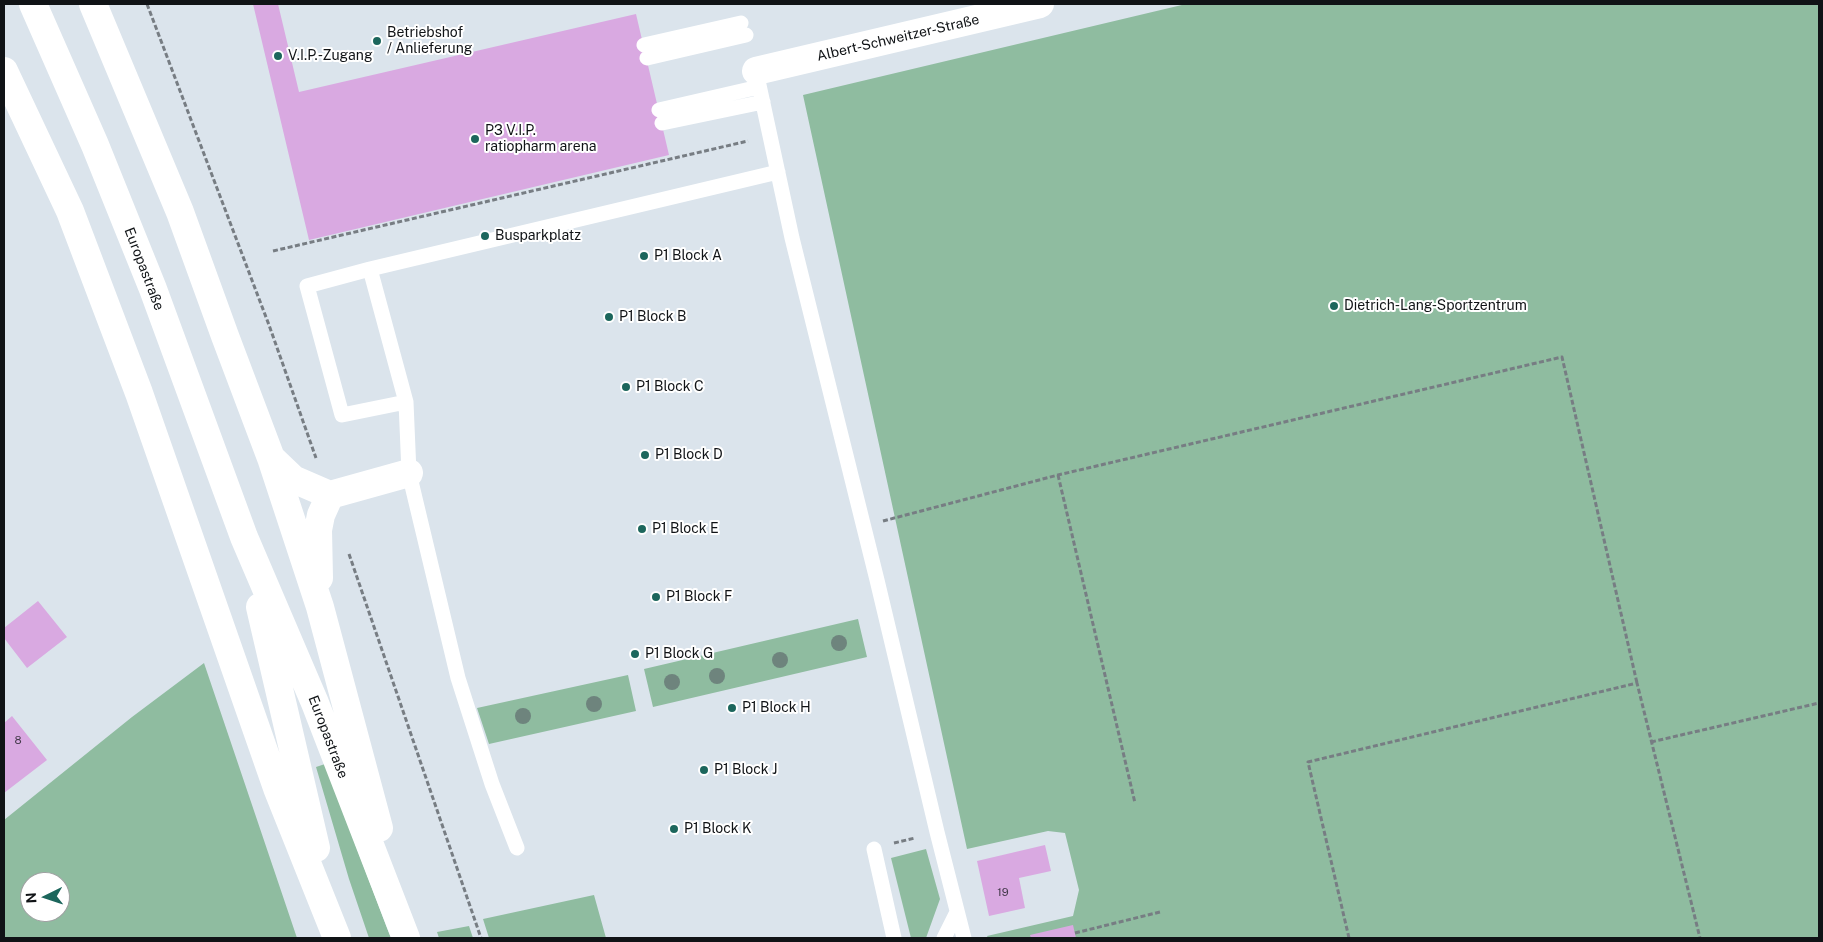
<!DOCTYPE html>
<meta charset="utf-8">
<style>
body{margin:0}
#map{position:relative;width:1823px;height:942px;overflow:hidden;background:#dbe4ec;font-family:"Public Sans",sans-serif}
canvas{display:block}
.frame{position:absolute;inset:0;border:5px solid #101316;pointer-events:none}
.north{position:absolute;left:20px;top:872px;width:50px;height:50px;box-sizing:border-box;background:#fff;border:1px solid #9fa1a2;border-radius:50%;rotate:266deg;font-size:14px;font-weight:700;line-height:20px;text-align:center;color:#101316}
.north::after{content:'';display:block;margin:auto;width:18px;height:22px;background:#1c665c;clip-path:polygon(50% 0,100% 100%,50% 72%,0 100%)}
</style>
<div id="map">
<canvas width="1823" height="942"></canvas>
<div class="frame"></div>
<div class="north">N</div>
</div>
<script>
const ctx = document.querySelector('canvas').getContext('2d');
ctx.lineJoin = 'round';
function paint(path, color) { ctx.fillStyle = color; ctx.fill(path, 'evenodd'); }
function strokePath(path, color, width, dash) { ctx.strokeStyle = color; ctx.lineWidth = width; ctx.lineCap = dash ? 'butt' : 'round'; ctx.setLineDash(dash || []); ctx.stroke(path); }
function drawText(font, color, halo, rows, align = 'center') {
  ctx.font = font + ' "Public Sans",sans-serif'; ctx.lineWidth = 4; ctx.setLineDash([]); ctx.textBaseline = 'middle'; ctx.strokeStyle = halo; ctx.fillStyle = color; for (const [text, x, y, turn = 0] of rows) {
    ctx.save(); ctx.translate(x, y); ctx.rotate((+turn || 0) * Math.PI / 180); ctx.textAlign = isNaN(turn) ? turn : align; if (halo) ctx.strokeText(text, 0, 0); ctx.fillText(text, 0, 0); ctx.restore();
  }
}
const green = new Path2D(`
 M1186,4h633v934h-831l-1,-2 86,-20 6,-26 -14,-57 -17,-2 -81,18 -164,-754z
 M858,619l9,38 -214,50 -9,-38z
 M204,663l93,275h-293v-118l128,-103zM30,882h30v30h-30z
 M628,675l8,36 -147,33 -12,-36z
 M325,764l62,164 4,10h-22l-20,-59 -33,-112z
 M926,849l14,50 -14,39h-15l-20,-80z
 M594,895l12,43h-117l-6,-19z
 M469,926l4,12h-34l-2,-6z`);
const building = new Path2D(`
 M253,4h25l21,88 337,-78 33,141 -360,85z
 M38,601l29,36 -40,31 -23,-30v-10z
 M12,716l35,44 -43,33v-70z
 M1045,845l6,26 -32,7 6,30 -36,8 -12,-55z
 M1073,925l3,13h-45l-1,-3z`);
const path = new Path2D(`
 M147,4l122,321 47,133
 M273,251l475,-110
 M1058,475l77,328
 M883,521l175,-46 504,-118 75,326
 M349,554l132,384
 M1651,742l168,-39
 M894,843l21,-5
 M1075,933l85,-21
 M1349,938l-41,-176 329,-79 63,255`);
const lane = new Path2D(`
 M644,45l97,-22
 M647,58l99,-23
 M756,71l36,167 85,342 60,252 27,106
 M659,110l100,-23
 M662,123l101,-21
 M370,269l-63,17 35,129 64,-13
 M517,848l-25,-64 -34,-106 -49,-205 -3,-71 -36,-133 408,-97
 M874,849l20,89
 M944,938l13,-26`);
const street = new Path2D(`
 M756,71l284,-67`);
const primary = new Path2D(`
 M33,4l62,141 58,144 91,248 71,166 91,235
 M93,4l87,208 45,124 46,122 49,149 59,221
 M4,71l66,140 69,182 138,395 60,150
 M271,458l22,21 37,16 79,-22
 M319,578l-1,-48 3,-15 9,-20
 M260,607l56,241`);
const trees = [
 [839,643],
 [780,660],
 [717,676],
 [672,682],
 [594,704],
 [523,716]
];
const markers = [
 [377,41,5,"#1c665c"],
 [278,56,5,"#1c665c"],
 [475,139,5,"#1c665c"],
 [485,236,5,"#1c665c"],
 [644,256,5,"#1c665c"],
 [1334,306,5,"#1c665c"],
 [609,317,5,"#1c665c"],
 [626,387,5,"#1c665c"],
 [645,455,5,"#1c665c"],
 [642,529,5,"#1c665c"],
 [656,597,5,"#1c665c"],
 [635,654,5,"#1c665c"],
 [732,708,5,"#1c665c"],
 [704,770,5,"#1c665c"],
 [674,829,5,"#1c665c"]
];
const numberNames = [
 ["8",18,741],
 ["19",1003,893]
];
const poiNames = [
 ["Betriebshof",387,33],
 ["/ Anlieferung",387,49],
 ["V.I.P.-Zugang",288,56],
 ["P3 V.I.P.",485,131],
 ["ratiopharm arena",485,147],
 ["Busparkplatz",495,236],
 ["P1 Block A",654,256],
 ["Dietrich-Lang-Sportzentrum",1344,306],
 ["P1 Block B",619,317],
 ["P1 Block C",636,387],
 ["P1 Block D",655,455],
 ["P1 Block E",652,529],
 ["P1 Block F",666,597],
 ["P1 Block G",645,654],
 ["P1 Block H",742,708],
 ["P1 Block J",714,770],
 ["P1 Block K",684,829]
];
const streetNames = [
 ["Albert-Schweitzer-Straße",898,38,-13],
 ["Europastraße",144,269,69],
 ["Europastraße",328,737,69]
];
paint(green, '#8fbca0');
paint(building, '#d9a9e1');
strokePath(path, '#777d83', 3, [5, 2.5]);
strokePath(lane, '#fff', 15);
strokePath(street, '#fff', 28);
strokePath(primary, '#fff', 28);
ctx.fillStyle = '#6e847d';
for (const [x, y] of trees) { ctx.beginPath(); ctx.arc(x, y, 8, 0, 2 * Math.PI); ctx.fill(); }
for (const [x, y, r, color] of markers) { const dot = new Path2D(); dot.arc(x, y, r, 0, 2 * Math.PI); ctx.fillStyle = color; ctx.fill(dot); strokePath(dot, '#fff', 2); }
drawText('11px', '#423849', null, numberNames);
drawText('14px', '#101316', '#fff', poiNames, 'left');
drawText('14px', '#101316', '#fff', streetNames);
</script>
